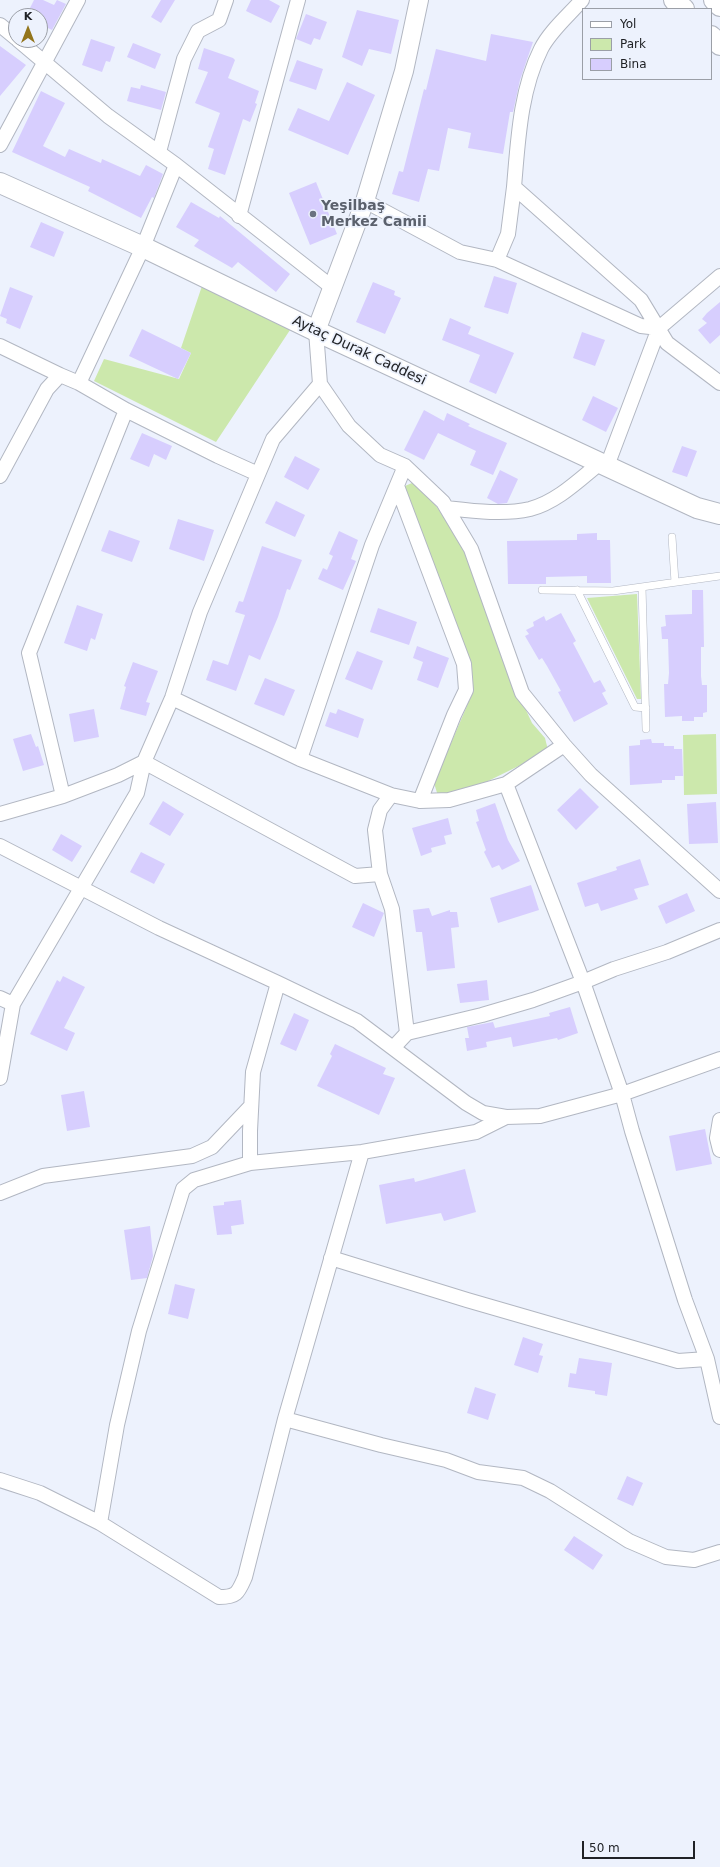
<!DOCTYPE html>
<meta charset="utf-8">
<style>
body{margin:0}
#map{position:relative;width:720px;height:1867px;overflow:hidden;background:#edf2fd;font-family:"DejaVu Sans",sans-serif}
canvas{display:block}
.legend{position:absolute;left:582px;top:8px;width:130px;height:72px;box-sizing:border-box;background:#edf2fd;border:1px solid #9b9fa7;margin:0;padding:5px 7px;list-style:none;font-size:12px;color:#202226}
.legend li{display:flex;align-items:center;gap:8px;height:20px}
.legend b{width:20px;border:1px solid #9b9fa7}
.north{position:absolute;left:8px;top:8px;width:40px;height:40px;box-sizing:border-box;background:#edf2fd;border:1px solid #9b9fa7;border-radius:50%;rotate:0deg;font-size:11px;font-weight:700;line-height:16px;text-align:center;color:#202226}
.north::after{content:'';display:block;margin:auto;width:14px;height:18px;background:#93751c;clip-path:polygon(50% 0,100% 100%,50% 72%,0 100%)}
.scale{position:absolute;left:582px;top:1841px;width:113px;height:18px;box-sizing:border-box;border:2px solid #202226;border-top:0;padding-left:5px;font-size:12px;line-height:14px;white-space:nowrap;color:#202226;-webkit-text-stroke:3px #edf2fd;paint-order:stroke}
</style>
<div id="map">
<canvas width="720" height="1867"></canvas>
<ul class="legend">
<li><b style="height:5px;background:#fff"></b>Yol</li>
<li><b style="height:11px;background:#cce8ac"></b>Park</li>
<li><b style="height:11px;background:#d7cefe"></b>Bina</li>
</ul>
<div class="north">K</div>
<div class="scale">50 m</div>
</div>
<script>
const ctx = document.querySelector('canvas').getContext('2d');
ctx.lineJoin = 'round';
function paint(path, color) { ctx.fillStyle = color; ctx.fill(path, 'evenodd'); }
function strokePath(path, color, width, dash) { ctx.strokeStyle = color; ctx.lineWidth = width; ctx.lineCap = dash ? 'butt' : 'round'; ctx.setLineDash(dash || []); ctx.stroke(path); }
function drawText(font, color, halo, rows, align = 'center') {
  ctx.font = font + ' "DejaVu Sans",sans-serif'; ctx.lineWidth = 3.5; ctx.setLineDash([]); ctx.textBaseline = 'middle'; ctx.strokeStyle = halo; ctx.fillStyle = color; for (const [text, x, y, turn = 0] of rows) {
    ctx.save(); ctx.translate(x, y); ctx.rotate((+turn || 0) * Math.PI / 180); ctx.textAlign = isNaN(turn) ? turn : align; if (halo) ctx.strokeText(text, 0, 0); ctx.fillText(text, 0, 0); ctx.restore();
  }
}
const green = new Path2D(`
 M202,286l88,44 -74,112 -122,-61 10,-22 75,20 12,-26 -10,-5z
 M412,483l19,16 34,48 54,148 13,28 13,15 3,12 -7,5 -63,31 -40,10 -4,-13 38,-89 1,-13 -31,-96 -36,-94 -1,-5z
 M637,594l4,105h-4l-50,-101z
 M716,734l1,60 -33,1 -1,-60z`);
const building = new Path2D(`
 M34,0h9l11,5 3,-5 9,4 -14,26 -12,-6v-8h-14z
 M161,0h14l-14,23 -10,-6z
 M251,0h18l11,6 -9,17 -25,-12z
 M357,10l42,10 -8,34 -22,-5 -7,17 -20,-9z
 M306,14l21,8 -7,18 -6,-2 -3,7 -15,-6z
 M491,34l42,8 -13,38 -7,32h-3l-7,42 -35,-6 3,-15 -23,-5 -9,43 -11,-2 -9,33 -27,-8 7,-23 4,1 21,-83 2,1 10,-41 50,12z
 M91,39l24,8 -5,15 -4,-1 -4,11 -20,-7z
 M133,43l28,11 -6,15 -28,-12z
 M0,46l26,19 -26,31z
 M204,48l29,10 2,2 -7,18 31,13 -4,12 2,1 -7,18 -7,-3 -18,56 -17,-6 6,-20 -6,-2 12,-34 -25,-10 13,-31 -10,-3z
 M297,60l26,9 -7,21 -27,-9z
 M347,82l28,13 -27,60 -60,-25 10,-22 31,13z
 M141,85l25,7 -5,18 -34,-9 4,-14 9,2z
 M41,91l24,12 -22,43 22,11 4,-8 32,14 1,-4 38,17 6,-11 17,9 -9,24 -2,-1 -11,21 -53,-27 2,-4 -78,-35z
 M316,182l21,52 -27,11 -21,-52z
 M191,202l28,16 1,-2 70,58 -14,18 -38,-30 -6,6 -38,-22 5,-6 -23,-13z
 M41,222l23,10 -10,25 -24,-10z
 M494,276l23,7 -9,31 -24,-7z
 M373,282l22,9 -1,4 7,3 -16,36 -29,-12z
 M10,287l23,9 -13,33 -14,-6 1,-4 -7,-3z
 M720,302v33l-10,9 -12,-14 9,-7 -5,-4 5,-6z
 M450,318l21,9 -3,7 46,19 -18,41 -27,-12 11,-27 -38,-15z
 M142,329l49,24 -13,26 -49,-23z
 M582,332l23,8 -10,26 -22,-8z
 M593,396l25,12 -12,24 -24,-12z
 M424,410l20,11 3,-8 23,11 -2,2 39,17 -14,32 -23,-10 6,-14 -38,-18 -14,27 -20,-10z
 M142,433l30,13 -6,14 -12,-6 -5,13 -19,-8z
 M682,446l15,5 -10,26 -15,-5z
 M295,456l25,13 -12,21 -24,-13z
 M500,470l18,9 -11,24 -9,1 -11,-6z
 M276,501l29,14 -10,22 -30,-14z
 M178,519l36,11 -10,31 -35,-12z
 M109,530l31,11 -8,21 -31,-11z
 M339,531l19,9 -7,19 5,2 -13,29 -25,-11 5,-11 4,2 6,-14 -4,-2z
 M597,533v7h13l1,43h-24v-7l-41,1v7h-38l-1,-43 70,-1v-6z
 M262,546l40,14 -12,30 -3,-1 -9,28 -18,43 -11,-5 -13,36 -30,-11 7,-20 15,5 17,-50 -10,-3 4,-11 4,1z
 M692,590h11l1,57h-3v29l1,9h5v27l-4,1v4h-9v4h-12v-5l-17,1 -1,-33h4l1,-11 -1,-34h-6l-1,-12 5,-1 -1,-11 27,-1z
 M77,605l26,9 -8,26 -4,-2 -4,13 -23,-8z
 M378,608l39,14 -8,23 -39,-13z
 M561,613l15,28 -3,2 21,40 6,-3 6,11 -4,2 6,11 -34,18 -16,-30 3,-1 -14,-25 -5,-8 -3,2 -14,-24 4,-2 -3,-4 8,-4 -1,-4 11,-6 2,5z
 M417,646l32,12 -11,30 -21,-8 6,-18 -10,-4z
 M357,651l26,10 -11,29 -27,-11z
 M133,662l25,9 -12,31 4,1 -4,13 -26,-7 6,-22 -2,-1z
 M265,678l30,12 -11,26 -30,-12z
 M94,709l5,28 -25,5 -5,-28z
 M338,709l26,10 -6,19 -33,-12 5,-14 6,2z
 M31,734l5,13 2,-1 6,19 -21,6 -10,-32z
 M651,739l1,4h12v3h10v3h8l1,27h-8v4h-13v3l-32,2 -1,-39 11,-1v-5z
 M580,788l19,19 -23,23 -19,-20z
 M163,801l21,13 -14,22 -21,-12z
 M716,802l2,41 -29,1 -2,-40z
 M495,803l13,37 12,21 -18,9 -3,-5 -7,3 -8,-16 2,-2 -10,-28 3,-1 -3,-11z
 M448,818l4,16 -8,2 2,8 -15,4 1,4 -11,4 -9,-28z
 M61,834l21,12 -10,16 -20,-12z
 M141,852l24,12 -11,20 -24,-12z
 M640,859l9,26 -15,4 4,10 -37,12 -3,-8 -13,4 -8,-24 40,-13 -1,-3z
 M531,885l8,25 -41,13 -8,-25z
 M687,893l8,18 -29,13 -8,-18z
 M363,903l21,10 -10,24 -22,-10z
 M429,908l3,8 18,-6v2h7l2,15 -8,1 4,40 -28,3 -5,-39h-6l-3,-22z
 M63,976l22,11 -21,41 11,5 -8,18 -37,-17 27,-54 3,2z
 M487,980l2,20 -29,3 -3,-19z
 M570,1007l8,26 -20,7 -1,-2 -44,9 -2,-10 -25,5 1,5 -20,4 -2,-13h4l-2,-11 26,-5 2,6 55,-12 -1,-3z
 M294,1013l15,7 -13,31 -16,-7z
 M335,1044l51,24 -3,6 12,4 -16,37 -62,-29 15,-30 -2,-2z
 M84,1091l6,36 -23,4 -6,-36z
 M705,1129l7,35 -36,7 -7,-35z
 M465,1169l11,43 -32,9 -3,-8 -55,11 -7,-39 35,-7 1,4z
 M241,1200l3,24 -13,2 1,8 -15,1 -4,-29 11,-1v-3z
 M150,1226l3,30 -6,22 -16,2 -7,-50z
 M175,1284l20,5 -7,30 -20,-5z
 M523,1337l20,7 -4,11 4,1 -5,17 -24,-8z
 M579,1358l33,5 -5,33 -12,-2v-3l-27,-4 2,-14 6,1z
 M475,1387l21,7 -8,26 -21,-7z
 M627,1476l16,7 -10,23 -16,-7z
 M574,1536l29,19 -10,15 -29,-20z`);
const service = new Path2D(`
 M672,537l3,45
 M642,587l4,142
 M542,590l71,1 107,-15
 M577,590l58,117 11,1`);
const minor = new Path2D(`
 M582,0c-13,15 -32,31 -41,49 -21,42 -23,92 -27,138l127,113 26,43 53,40
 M0,25l16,13
 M18,40l90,76 68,49 157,123
 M0,145l78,-145
 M159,152l25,-93 14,-28 21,-11 7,-20
 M365,201l95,51 37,8 144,66 18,2
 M239,216l59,-216
 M497,260l11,-26 6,-47
 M316,331l4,53 11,16 18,26 31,29 25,11 38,36 28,47 51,144 42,52 27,30 129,116
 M0,346l60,29 19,8 47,27 92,46 40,18
 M79,383l64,-136 33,-82
 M607,466l52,-138 61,-52
 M0,476l47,-87 13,-14
 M397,486l67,178 2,26 -12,25 -34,86
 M447,508c26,3 57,7 83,1 27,-7 49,-29 70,-46
 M172,698l128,61 91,36 29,6 29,-1 57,-16 58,-39
 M300,759l72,-214 33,-79
 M506,784l77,198 39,112 10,37 53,169 22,59 13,58
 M391,795l-11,15 -5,20 5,44 12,35 15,124
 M63,796l-34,-143 97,-243
 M0,814l63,-18 55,-21 26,-13 28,-64 28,-86 73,-173 47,-55
 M0,846l159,82 119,55 79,38 109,82 17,10 23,4 34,-1 82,-22 98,-35
 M0,998l13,6
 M393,1048l14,-15 75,-18 51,-15 50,-18 31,-13 53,-17 53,-22
 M0,1078l13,-74 124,-211 7,-31 211,114 25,-2
 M720,1120l-3,18 3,12
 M250,1163v-32l3,-59 25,-89
 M0,1193l43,-17 149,-20 20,-9 39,-41
 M331,1258l136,42 211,61 29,-2
 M285,1419l96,26 65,15 32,12 45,6 27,13 79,50 37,16 28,3 26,-8
 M0,1480l40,13 60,30 119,74c18,0 19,-4 26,-20l40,-158 77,-267
 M100,1523l17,-98 22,-94 44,-142 11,-9 56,-17 112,-11 114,-20 30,-15`);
const tertiary = new Path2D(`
 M316,331l49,-130 39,-130 15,-71`);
const secondary = new Path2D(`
 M674,0l10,9
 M714,0l6,6
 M711,36l9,9
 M0,183l143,64 173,84 381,177 23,6`);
const markers = [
 [313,214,4,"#6b7280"]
];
const worshipNames = [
 ["Yeşilbaş",321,206],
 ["Merkez Camii",321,222]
];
const streetNames = [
 ["Aytaç Durak Caddesi",359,351,25]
];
paint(green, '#cce8ac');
paint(building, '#d7cefe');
strokePath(service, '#b2b7c2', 8);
strokePath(minor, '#b2b7c2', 16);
strokePath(tertiary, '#b2b7c2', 20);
strokePath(secondary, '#b2b7c2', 22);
strokePath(service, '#fff', 7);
strokePath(minor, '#fff', 14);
strokePath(tertiary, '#fff', 18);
strokePath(secondary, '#fff', 20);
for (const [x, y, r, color] of markers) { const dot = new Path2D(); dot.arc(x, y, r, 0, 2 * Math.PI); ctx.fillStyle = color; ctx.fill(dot); strokePath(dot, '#edf2fd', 1.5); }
drawText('bold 14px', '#5b616d', '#edf2fd', worshipNames, 'left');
drawText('14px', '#202226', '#edf2fd', streetNames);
</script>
